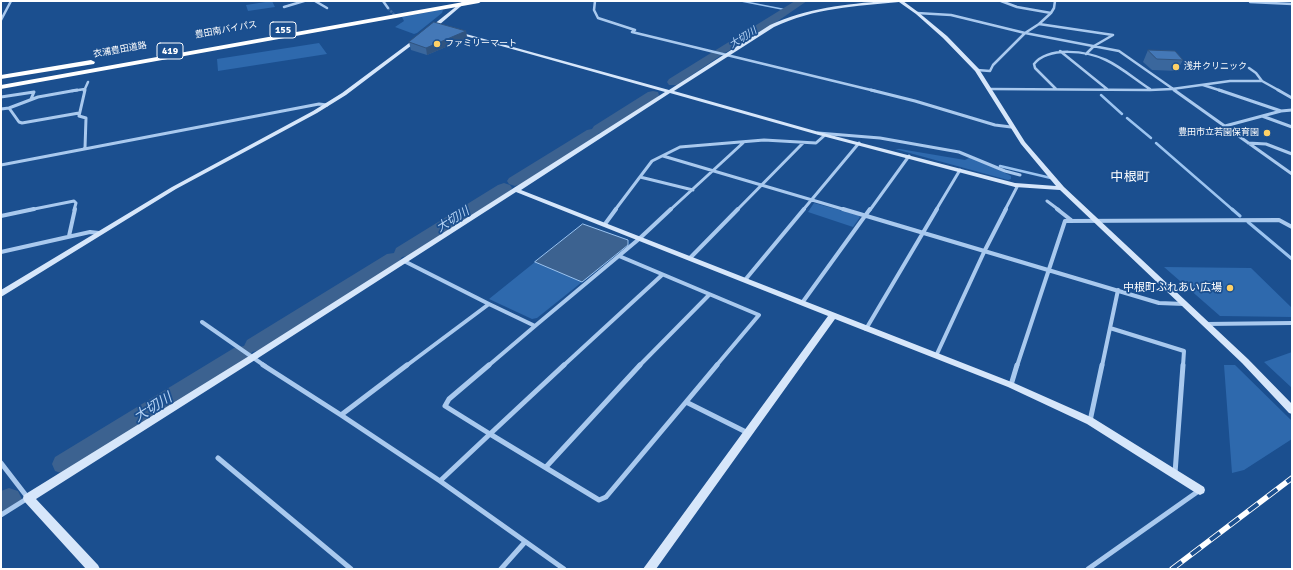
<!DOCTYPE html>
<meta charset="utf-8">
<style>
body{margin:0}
#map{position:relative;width:1293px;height:570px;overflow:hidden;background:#1b4f8f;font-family:Signika,sans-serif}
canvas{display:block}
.frame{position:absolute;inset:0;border:2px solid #fff;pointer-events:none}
</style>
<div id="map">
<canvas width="1293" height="570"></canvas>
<div class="frame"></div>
</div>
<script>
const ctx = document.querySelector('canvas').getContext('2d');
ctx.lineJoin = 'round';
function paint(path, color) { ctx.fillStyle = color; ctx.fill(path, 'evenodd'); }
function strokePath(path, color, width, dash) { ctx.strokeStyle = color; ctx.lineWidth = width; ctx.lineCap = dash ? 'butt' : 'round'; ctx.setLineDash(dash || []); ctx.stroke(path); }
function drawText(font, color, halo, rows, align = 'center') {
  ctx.font = font + ' Signika,"Noto Sans JP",sans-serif'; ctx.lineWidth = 3.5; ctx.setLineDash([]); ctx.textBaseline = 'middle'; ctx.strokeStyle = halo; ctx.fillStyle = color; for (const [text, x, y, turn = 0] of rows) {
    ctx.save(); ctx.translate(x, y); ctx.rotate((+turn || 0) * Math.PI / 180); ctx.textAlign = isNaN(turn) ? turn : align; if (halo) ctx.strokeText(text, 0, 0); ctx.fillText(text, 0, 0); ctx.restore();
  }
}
const green = new Path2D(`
 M272,1l3,6 -27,4 -2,-6z
 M440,10h3l-1,3 -25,20 -3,1 -19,-7 9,-6 -2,-4z
 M319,43l8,11 -109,17 -1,-12z
 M895,149h5l65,11 4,-2v-3l42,21v3l-3,1z
 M814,203l44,12 2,2 -7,10 -45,-15z
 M535,262l47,20 -45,36 -5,1 -43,-20z
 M1164,267l87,1 41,40v9l-72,-1z
 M1292,352v36l-28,-26z
 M1224,365h11l57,56v18l-48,31 -12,3z`);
const water = new Path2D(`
 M583,224l45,16v5l-46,37 -47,-20z`);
const streamFar2 = new Path2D(`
 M741,1l46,9`);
const streamFar1 = new Path2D(`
 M1101,95l21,19
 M1127,118l24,20
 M1156,143l77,67
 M1000,166l51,12`);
const stream = new Path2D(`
 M1232,209l8,7
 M1248,222l44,37`);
const river = new Path2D(`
 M795,1h12l-35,24 -49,29 -46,31h-8l-2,-3 2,-3z
 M653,91l5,1 1,3 -1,3 -54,34 -5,1 -2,3 -76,48 -6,2 -6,-2 -2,-3 2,-3 78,-48 5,-1 2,-3 54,-34z
 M504,183l6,2 2,3 -2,3 -102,65 -6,1 -3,5 -138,88 -9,2 -2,6 -177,113 -9,3 -9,-3 -3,-7 3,-7 179,-109 10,-2 3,-6 140,-86 7,-1 2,-5 102,-63z
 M9,488l9,3 4,8 -4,8 -17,8v-24z`);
const streetTunnel = new Path2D(`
 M388,8l9,10`);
const streetFar3 = new Path2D(`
 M315,1l12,7
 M383,1l5,7
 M595,1l-1,9 4,8 37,12 -3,2 243,59
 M1001,1l16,6 34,6
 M1250,2l42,2
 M284,7l20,-6
 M917,13l34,2 74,18 94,18 57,40
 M1,20l10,-19
 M1039,24l74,11
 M1060,51l47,38
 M1086,54l8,-8 19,-11
 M1249,68l7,5 6,8
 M977,70l13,1 3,-6 32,-32 14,-9 12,-11 3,-5 1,-7
 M1203,85l19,6
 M989,89l161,1 22,-1 58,-8h32l18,10
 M1056,89l-21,-21 -1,-4c15,-18 53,-13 72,-4 15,7 30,20 44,29
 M72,91l13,-2
 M84,91l4,-9`);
const streetFar2 = new Path2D(`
 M85,90l-6,26 7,2 -1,30
 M871,90l44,11 80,24 16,2
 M1174,90l118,84
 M1219,90l62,21
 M1278,90l14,8
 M1,97l33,-5 -3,7
 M9,108l10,14 3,1 57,-10
 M1,109l8,-1 29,-11 39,-7
 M1262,116l30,11
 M1225,126l56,-15 11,-1
 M818,133l62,5 79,14 46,19 15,4
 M1248,143l18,1 26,10
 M663,156l183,54
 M1,165l318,-61 8,1
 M640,177l53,13
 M1047,201l12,9
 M29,210l45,-9 2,2 -2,7
 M615,210l37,-49 28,-14 84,-7 52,3 9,-8
 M670,210l74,-68
 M737,210l66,-67
 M803,210l56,-67
 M870,210l39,-54
 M936,210l24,-40
 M1005,210l12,-23 -2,-2`);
const streetFar1 = new Path2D(`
 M843,209l316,94 25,1
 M1057,209l14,11
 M1,216l33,-7
 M605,224l11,-15
 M69,236l6,-27
 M1,252l89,-20 9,1
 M619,256l140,59 -43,51
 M690,258l48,-49
 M404,261l85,43
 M745,280l59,-71
 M802,303l68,-94
 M202,322l63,44
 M1206,324l86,-1
 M535,326l104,-87 32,-30
 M1110,328l74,23 -1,15
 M866,329l71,-120
 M936,356l49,-106 21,-41
 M406,366l83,-62 46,22 -47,40
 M563,366l99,-91
 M639,366l70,-71
 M1017,366l48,-145 214,-1 13,7
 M1102,366l16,-76`);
const street = new Path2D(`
 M263,365l78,50
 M407,365l-66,50 99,66 50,-47
 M489,365l-40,34 -4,7 45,28
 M1011,385l6,-20
 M686,402l31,-37
 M1090,421l12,-56
 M490,434l109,66 7,-3 80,-95 62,31
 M490,434l74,-69
 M218,458l133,111
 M1,463l27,35 -27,17
 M546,467l94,-102
 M1175,473l8,-108
 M440,481l124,88
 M501,569l24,-27
 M1088,569l112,-79`);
const secondary = new Path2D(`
 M463,1h4l-35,30h-4v-2z
 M886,1h17l15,11 29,24 32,33 46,73 39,45 184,172 44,45v10l-3,-1 -47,-50 -182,-173 -45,-3 -200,-53 -145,-41 -149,97 493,193 79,35 111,69 1,3 -1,3 -4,2 -4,-2 -109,-69 -79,-37 -173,-68 -179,250h-13l185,-253 -312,-124 -261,168 -219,139 62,66 2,4h-14l-62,-68 -1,-3 1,-3 225,-139 416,-264 -210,-59v-2l214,59 101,-65c37,-17 76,-21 116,-24zM899,2l17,12 27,24 32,33 46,73 35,42 -41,-3 -196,-51 -145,-41 100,-64c40,-19 82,-21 125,-25z
 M416,38l4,1 -74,56 -29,18 -141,76 -175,108v-7l171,-103 141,-76 29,-18z`);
const highway = new Path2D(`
 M469,1h13l-3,2 -478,86v-4z
 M91,60l4,2 -1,2 -93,15v-4z`);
const rail = new Path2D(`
 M1172,569l120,-91`);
const wall = new Path2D(`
 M466,31l1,7 -40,17 -16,-5 -2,-8z
 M1148,50l35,10 -6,11 -25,-1 -9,-8z`);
const shadedWall = new Path2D(`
 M466,31l1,7 -40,17 -1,-7z`);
const building = new Path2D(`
 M434,22l32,9 -40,17 -17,-6z
 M1148,50l27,1 8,9 -26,-1z`);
const markers = [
 [437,44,4,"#ffd166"],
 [1176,67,4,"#ffd166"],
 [1267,133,4,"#ffd166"],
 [1230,288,4,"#ffd166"]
];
const farStreetnames = [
 ["豊田南バイパス",226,30,-10],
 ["衣浦豊田道路",120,50,-10]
];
const farPoinames = [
 ["ファミリーマート",445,44],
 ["浅井クリニック",1184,67],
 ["豊田市立若園保育園",1259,133,"right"]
];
const shields = [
 [283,30,26],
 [170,51,26]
];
const shieldNames = [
 ["155",283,30],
 ["419",170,51]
];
const farWaternames = [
 ["大切川",743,38,-32]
];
const poiNames = [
 ["中根町ふれあい広場",1222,288]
];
const waterNames = [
 ["大切川",453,220,-32]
];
const quarterNames = [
 ["中根町",1130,178]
];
const nearWaternames = [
 ["大切川",153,408,-32]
];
paint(green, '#2e69ad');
paint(water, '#3c6290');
strokePath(water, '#9cc4f0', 1);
strokePath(streamFar2, '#9cc4f0', 1.5);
strokePath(streamFar1, '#9cc4f0', 2.5);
strokePath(stream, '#9cc4f0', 3);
paint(river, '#3c6290');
strokePath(streetTunnel, '#3d69a0', 2.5, [2.5, 1]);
strokePath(streetFar3, '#a9c9ee', 2.5);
strokePath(streetFar2, '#a9c9ee', 3);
strokePath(streetFar1, '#a9c9ee', 4);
strokePath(street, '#a9c9ee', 5);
paint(secondary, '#d6e6fa');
paint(highway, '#fff');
strokePath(rail, '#fff', 5.5);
strokePath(rail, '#1b4f8f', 4, [12]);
paint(wall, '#3a679d');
paint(shadedWall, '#305480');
paint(building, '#4478b7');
strokePath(building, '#305480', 1);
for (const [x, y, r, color] of markers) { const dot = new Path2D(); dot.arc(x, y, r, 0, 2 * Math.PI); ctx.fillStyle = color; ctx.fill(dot); strokePath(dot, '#1b4f8f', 1.5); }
drawText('9px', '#fff', '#1b4f8f', farStreetnames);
drawText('9px', '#fff', '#1b4f8f', farPoinames, 'left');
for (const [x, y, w] of shields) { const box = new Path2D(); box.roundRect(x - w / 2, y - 8, w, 16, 3); ctx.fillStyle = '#1b4f8f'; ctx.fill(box); strokePath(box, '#fff', 1); }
drawText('bold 10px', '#fff', null, shieldNames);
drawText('italic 10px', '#b5d3f5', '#1b4f8f', farWaternames);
drawText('11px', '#fff', '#1b4f8f', poiNames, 'right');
drawText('italic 12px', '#b5d3f5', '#1b4f8f', waterNames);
drawText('13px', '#fff', '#1b4f8f', quarterNames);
drawText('italic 14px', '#b5d3f5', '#1b4f8f', nearWaternames);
</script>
